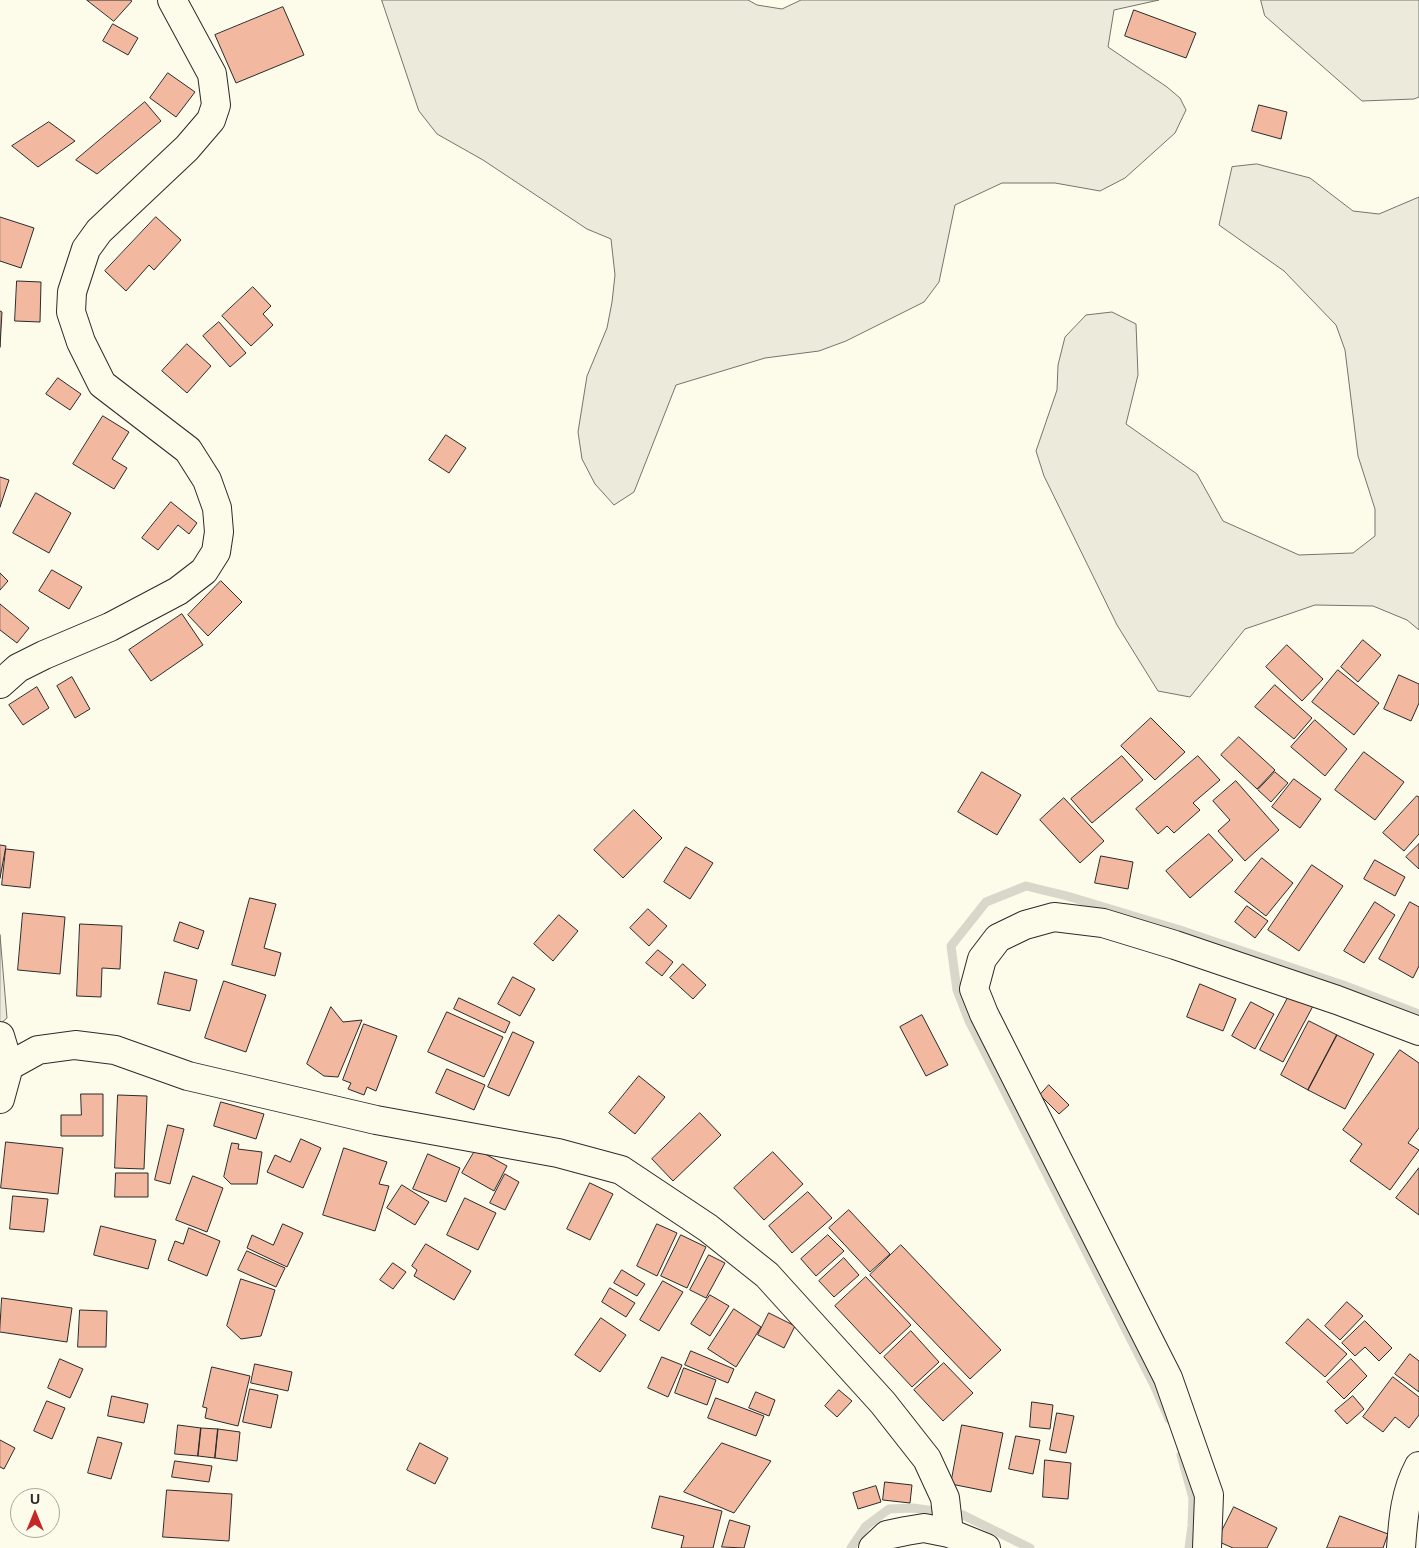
<!DOCTYPE html>
<style>
body{margin:0}
#map{position:relative;width:1419px;height:1548px;overflow:hidden;background:#fdfbea;font-family:Arial,sans-serif}
canvas{display:block}
.north{position:absolute;left:10px;top:1488px;width:50px;height:50px;box-sizing:border-box;background:#fdfbea;border:1px solid #a9a89e;border-radius:50%;rotate:0deg;font-size:14px;font-weight:700;line-height:20px;text-align:center;color:#2b2b2b}
.north::after{content:'';display:block;margin:auto;width:18px;height:22px;background:#c62828;clip-path:polygon(50% 0,100% 100%,50% 72%,0 100%)}
</style>
<div id="map">
<canvas width="1419" height="1548"></canvas>
<div class="north">U</div>
</div>
<script>
const ctx = document.querySelector('canvas').getContext('2d');
ctx.lineJoin = 'round';
function paint(path, color) { ctx.fillStyle = color; ctx.fill(path, 'evenodd'); }
function strokePath(path, color, width, dash) { ctx.strokeStyle = color; ctx.lineWidth = width; ctx.lineCap = dash ? 'butt' : 'round'; ctx.setLineDash(dash || []); ctx.stroke(path); }
const green = new Path2D(`
 M382,0h366l9,5 25,4 19,-9h358l-45,10 -6,37 59,40 13,11 6,12 -11,23 -50,45 -25,13 -45,-8h-53l-47,22 -16,77 -15,20 -78,39 -27,10 -54,7 -89,27 -42,107 -20,13 -19,-21 -13,-25 -4,-27 9,-56 20,-48 5,-26 3,-27 -4,-36 -24,-10 -104,-69 -46,-26 -18,-23z
 M1261,0h158v97l-5,2 -52,2 -97,-85z
 M1257,164l53,14 43,33 26,3 40,-17v433l-12,-10 -34,-14 -58,-1 -70,24 -55,68 -32,-6 -41,-66 -73,-149 -8,-25 21,-61 1,-25 7,-28 21,-22 26,-3 24,12 2,51 -12,49 71,50 26,47 76,34 54,-2 22,-17v-27l-17,-53 -13,-106 -9,-25 -52,-54 -65,-46 13,-58z
 M0,935l7,83 -7,6z`);
const stream = new Path2D(`
 M1169,1419l-15,-34 -185,-364 -12,-31 -6,-44 35,-44 40,-16 41,10 113,34 163,55 76,29
 M1181,1455l12,43 -1,28 -3,22
 M851,1548l15,-22 23,-17 24,-1 50,7 67,33`);
const building = new Path2D(`
 M87,0h43l2,1 -18,20z
 M283,7l21,48 -68,28 -21,-48z
 M1134,10l62,23 -10,25 -61,-22z
 M113,24l25,14 -10,17 -25,-14z
 M168,73l27,19 -19,25 -26,-19z
 M145,102l16,19 -64,53 -21,-14z
 M1259,105l28,7 -6,27 -29,-8z
 M49,122l26,19 -37,26 -26,-21z
 M0,217l34,11 -13,40 -21,-7z
 M156,217l25,23 -27,30 -5,-5 -23,26 -21,-20z
 M17,281l24,1 -1,40 -25,-1z
 M253,287l18,19 -8,8 10,11 -22,21 -29,-30z
 M0,311l2,1 -2,35z
 M219,322l27,31 -16,14 -27,-31z
 M187,344l24,22 -24,27 -25,-22z
 M58,378l23,16 -11,16 -24,-16z
 M103,416l26,16 -17,27 15,9 -13,21 -41,-25z
 M446,435l20,13 -17,25 -20,-13z
 M0,477l9,3 -9,27z
 M36,493l35,20 -22,40 -36,-20z
 M171,502l26,21 -8,11 -11,-9 -20,25 -16,-12z
 M52,570l30,17 -13,22 -30,-18z
 M0,573l8,8 -8,9z
 M221,581l21,21 -34,34 -20,-21z
 M0,604l29,24 -12,15 -17,-13z
 M182,614l21,31 -52,36 -22,-31z
 M1363,640l18,15 -23,27 -17,-15z
 M1287,645l36,34 -21,22 -36,-34z
 M1338,670l41,33 -25,32 -42,-33z
 M1399,675l20,9v19l-8,18 -27,-12z
 M72,677l18,32 -15,9 -18,-32z
 M1275,685l37,33 -18,21 -39,-32z
 M37,687l12,21 -26,17 -14,-20z
 M1151,718l34,34 -30,28 -34,-34z
 M1315,720l32,29 -22,27 -34,-29z
 M1239,737l36,33 -18,19 -36,-34z
 M1364,752l40,30 -29,38 -40,-30z
 M1122,756l21,24 -51,43 -21,-24z
 M1198,756l22,24 -27,23 7,7 -26,23 -7,-7 -9,8 -22,-25z
 M982,772l39,23 -24,40 -39,-23z
 M1275,772l13,11 -17,19 -13,-12z
 M1294,779l27,20 -21,29 -28,-21z
 M1236,781l43,49 -34,31 -27,-30 12,-11 -17,-19z
 M1417,796l2,1v37l-15,17 -21,-18z
 M1064,798l40,43 -24,22 -40,-43z
 M634,810l28,28 -39,40 -29,-28z
 M1209,834l24,26 -43,38 -24,-27z
 M1419,844v25l-13,-12z
 M0,845l6,1 -6,32z
 M686,847l27,16 -23,36 -26,-17z
 M6,849l28,3 -4,36 -28,-3z
 M1101,856l32,6 -5,27 -33,-6z
 M1262,858l31,25 -27,33 -31,-24z
 M1375,860l30,17 -10,19 -31,-17z
 M1312,865l31,21 -44,65 -31,-21z
 M250,898l26,6 -12,44 17,5 -6,23 -43,-11z
 M1375,902l20,13 -31,48 -20,-12z
 M1410,902l9,5v59l-6,12 -34,-19z
 M1247,906l21,15 -13,17 -20,-16z
 M648,909l19,17 -18,20 -19,-18z
 M23,913l42,4 -5,57 -42,-4z
 M559,915l19,16 -25,30 -19,-17z
 M180,922l24,9 -6,18 -24,-8z
 M80,924l42,2 -2,43 -18,-1 -1,29 -24,-1z
 M658,950l15,12 -11,14 -16,-13z
 M683,964l23,21 -13,14 -23,-21z
 M165,972l32,8 -7,31 -32,-7z
 M513,977l22,12 -15,27 -22,-12z
 M224,981l42,14 -20,57 -41,-14z
 M1200,984l36,15 -13,32 -36,-14z
 M1290,994l23,12 -30,56 -23,-12z
 M459,998l51,24 -5,11 -51,-24z
 M1251,1002l23,12 -19,35 -23,-13z
 M331,1007l12,15 19,-2 -24,57 -14,-1 -17,-12z
 M447,1012l56,25 -19,40 -56,-25z
 M922,1015l26,50 -22,11 -26,-49z
 M1309,1021l28,14 -29,55 -27,-15z
 M364,1024l33,12 -21,55 -9,-4 -3,8 -16,-6 3,-6 -8,-3z
 M513,1032l21,10 -25,54 -21,-9z
 M1337,1035l37,19 -29,55 -37,-19z
 M1400,1050l19,13v65l-11,15 11,7 -29,40 -40,-29 12,-17 -19,-14z
 M447,1069l38,16 -11,25 -38,-17z
 M639,1076l26,21 -30,37 -26,-21z
 M1049,1085l20,20 -10,9 -19,-19z
 M81,1094h22v42h-42v-21h20z
 M118,1095l29,1 -3,73 -29,-1z
 M221,1102l43,12 -8,25 -42,-13z
 M700,1113l21,22 -48,46 -21,-22z
 M168,1125l16,4 -14,55 -15,-4z
 M301,1139l20,9 -18,40 -36,-16 8,-17 15,7z
 M6,1142l57,6 -5,46 -57,-6z
 M232,1143l7,1 -1,5 24,3 -5,32h-26l-7,-7z
 M344,1148l43,14 -8,22 10,2 -14,45 -52,-16z
 M476,1149l31,17 -13,25 -32,-18z
 M773,1152l30,32 -39,36 -30,-32z
 M428,1154l32,14 -14,34 -33,-13z
 M1419,1168v47l-23,-17z
 M116,1173h32v24h-33z
 M505,1174l14,8 -14,28 -15,-7z
 M193,1176l30,12 -16,44 -31,-12z
 M590,1183l23,11 -23,46 -23,-11z
 M402,1185l27,17 -14,23 -28,-17z
 M808,1192l24,26 -40,35 -23,-27z
 M13,1196l35,3 -4,33 -34,-3z
 M465,1198l31,15 -18,37 -31,-15z
 M849,1210l41,44 -20,18 -41,-44z
 M283,1224l20,9 -16,34 -40,-19 5,-13 21,10z
 M657,1224l20,9 -20,43 -20,-10z
 M101,1226l55,14 -8,29 -54,-14z
 M189,1228l31,13 -13,35 -39,-16 7,-19 8,3z
 M681,1235l25,12 -19,41 -26,-12z
 M828,1235l16,16 -28,25 -15,-17z
 M426,1244l45,27 -17,29 -40,-24 3,-6 -5,-4z
 M901,1245l100,105 -31,29 -100,-104z
 M247,1251l38,17 -9,19 -38,-17z
 M709,1255l16,8 -19,35 -16,-8z
 M844,1258l15,17 -25,22 -15,-16z
 M393,1263l13,9 -13,17 -13,-9z
 M622,1270l23,14 -8,12 -23,-13z
 M866,1277l45,48 -31,29 -45,-48z
 M241,1279l34,11 -14,46 -20,3 -14,-13z
 M663,1281l20,11 -24,39 -19,-11z
 M610,1288l25,15 -9,14 -24,-15z
 M710,1295l19,11 -19,30 -19,-12z
 M2,1298l70,10 -5,34 -67,-10z
 M1347,1302l16,14 -23,24 -15,-14z
 M734,1309l27,18 -25,40 -28,-18z
 M80,1310l27,1 -1,36h-28z
 M769,1313l26,13 -11,22 -26,-13z
 M601,1318l25,17 -26,37 -25,-17z
 M1308,1319l39,35 -22,23 -39,-34z
 M1365,1321l27,27 -13,13 -14,-14 -10,9 -13,-13z
 M911,1331l28,31 -27,25 -28,-30z
 M691,1351l43,18 -6,14 -43,-18z
 M1410,1354l9,7v31l-24,-18z
 M662,1357l20,8 -14,32 -20,-9z
 M60,1359l23,10 -13,29 -22,-10z
 M1351,1359l16,17 -23,23 -17,-17z
 M944,1363l29,30 -30,28 -29,-31z
 M255,1364l37,8 -4,19 -37,-8z
 M212,1367l38,9 -12,50 -33,-8 2,-10 -4,-1z
 M684,1368l32,12 -9,25 -32,-12z
 M1393,1377l26,20v18l-10,13 -14,-11 -12,15 -20,-15z
 M250,1389l28,6 -7,33 -28,-6z
 M839,1390l13,11 -15,16 -12,-11z
 M756,1392l19,8 -6,16 -20,-8z
 M112,1396l36,8 -4,19 -36,-7z
 M1353,1396l11,13 -17,15 -12,-13z
 M716,1398l48,18 -8,20 -48,-18z
 M47,1401l18,7 -13,31 -18,-8z
 M1032,1402l21,3 -3,24 -20,-2z
 M1057,1413l17,3 -8,37 -16,-3z
 M178,1425l23,3 -3,28 -23,-2z
 M962,1425l41,8 -12,59 -40,-8z
 M201,1428l17,1 -3,29 -17,-2z
 M218,1429l22,3 -3,29 -22,-3z
 M1016,1436l24,4 -7,34 -24,-5z
 M98,1437l24,6 -11,36 -23,-6z
 M0,1440l15,8 -11,21 -4,-2z
 M420,1443l28,15 -13,26 -28,-14z
 M722,1443l49,18 -37,52 -50,-21z
 M1045,1460l26,3 -3,36 -25,-2z
 M175,1461l37,5 -3,16 -37,-5z
 M885,1482l27,3 -2,18 -27,-3z
 M876,1486l5,16 -23,7 -5,-16z
 M167,1490l65,4 -3,47 -66,-4z
 M660,1496l62,15 -9,37h-32l3,-12 -32,-8z
 M1234,1507l43,21 -10,20h-34l-16,-7z
 M1340,1516l48,18 -5,14h-56z
 M730,1520l20,6 -6,22 -22,-1z`);
const minor = new Path2D(`
 M0,684l18,-16 26,-13 66,-28 68,-36 26,-20 12,-19 3,-20 -2,-24 -10,-28 -19,-30 -86,-66 -21,-42 -10,-30 1,-20 14,-43 13,-18 88,-83 24,-28 5,-15 -4,-31 -40,-74
 M0,1036l9,30 -9,33
 M9,1066l29,-16 37,-5 40,5 73,26 188,44 182,33 63,17 87,58 59,47 116,128 44,56 18,39 4,35 37,15
 M873,1548l14,-13 19,-4 18,-3 25,5
 M1207,1548l2,-53 -41,-117 -184,-364 -10,-25 8,-30 16,-21 27,-13 29,-8 49,6 72,22 162,55 82,31
 M1401,1548c2,-29 4,-56 18,-82`);
paint(green, '#ecebdb');
strokePath(green, '#74746e', 1);
strokePath(stream, '#d8d7c9', 9);
paint(building, '#f2b8a0');
strokePath(building, '#2b2b2b', 1);
strokePath(minor, '#2b2b2b', 30);
strokePath(minor, '#fdfbea', 28);
</script>
